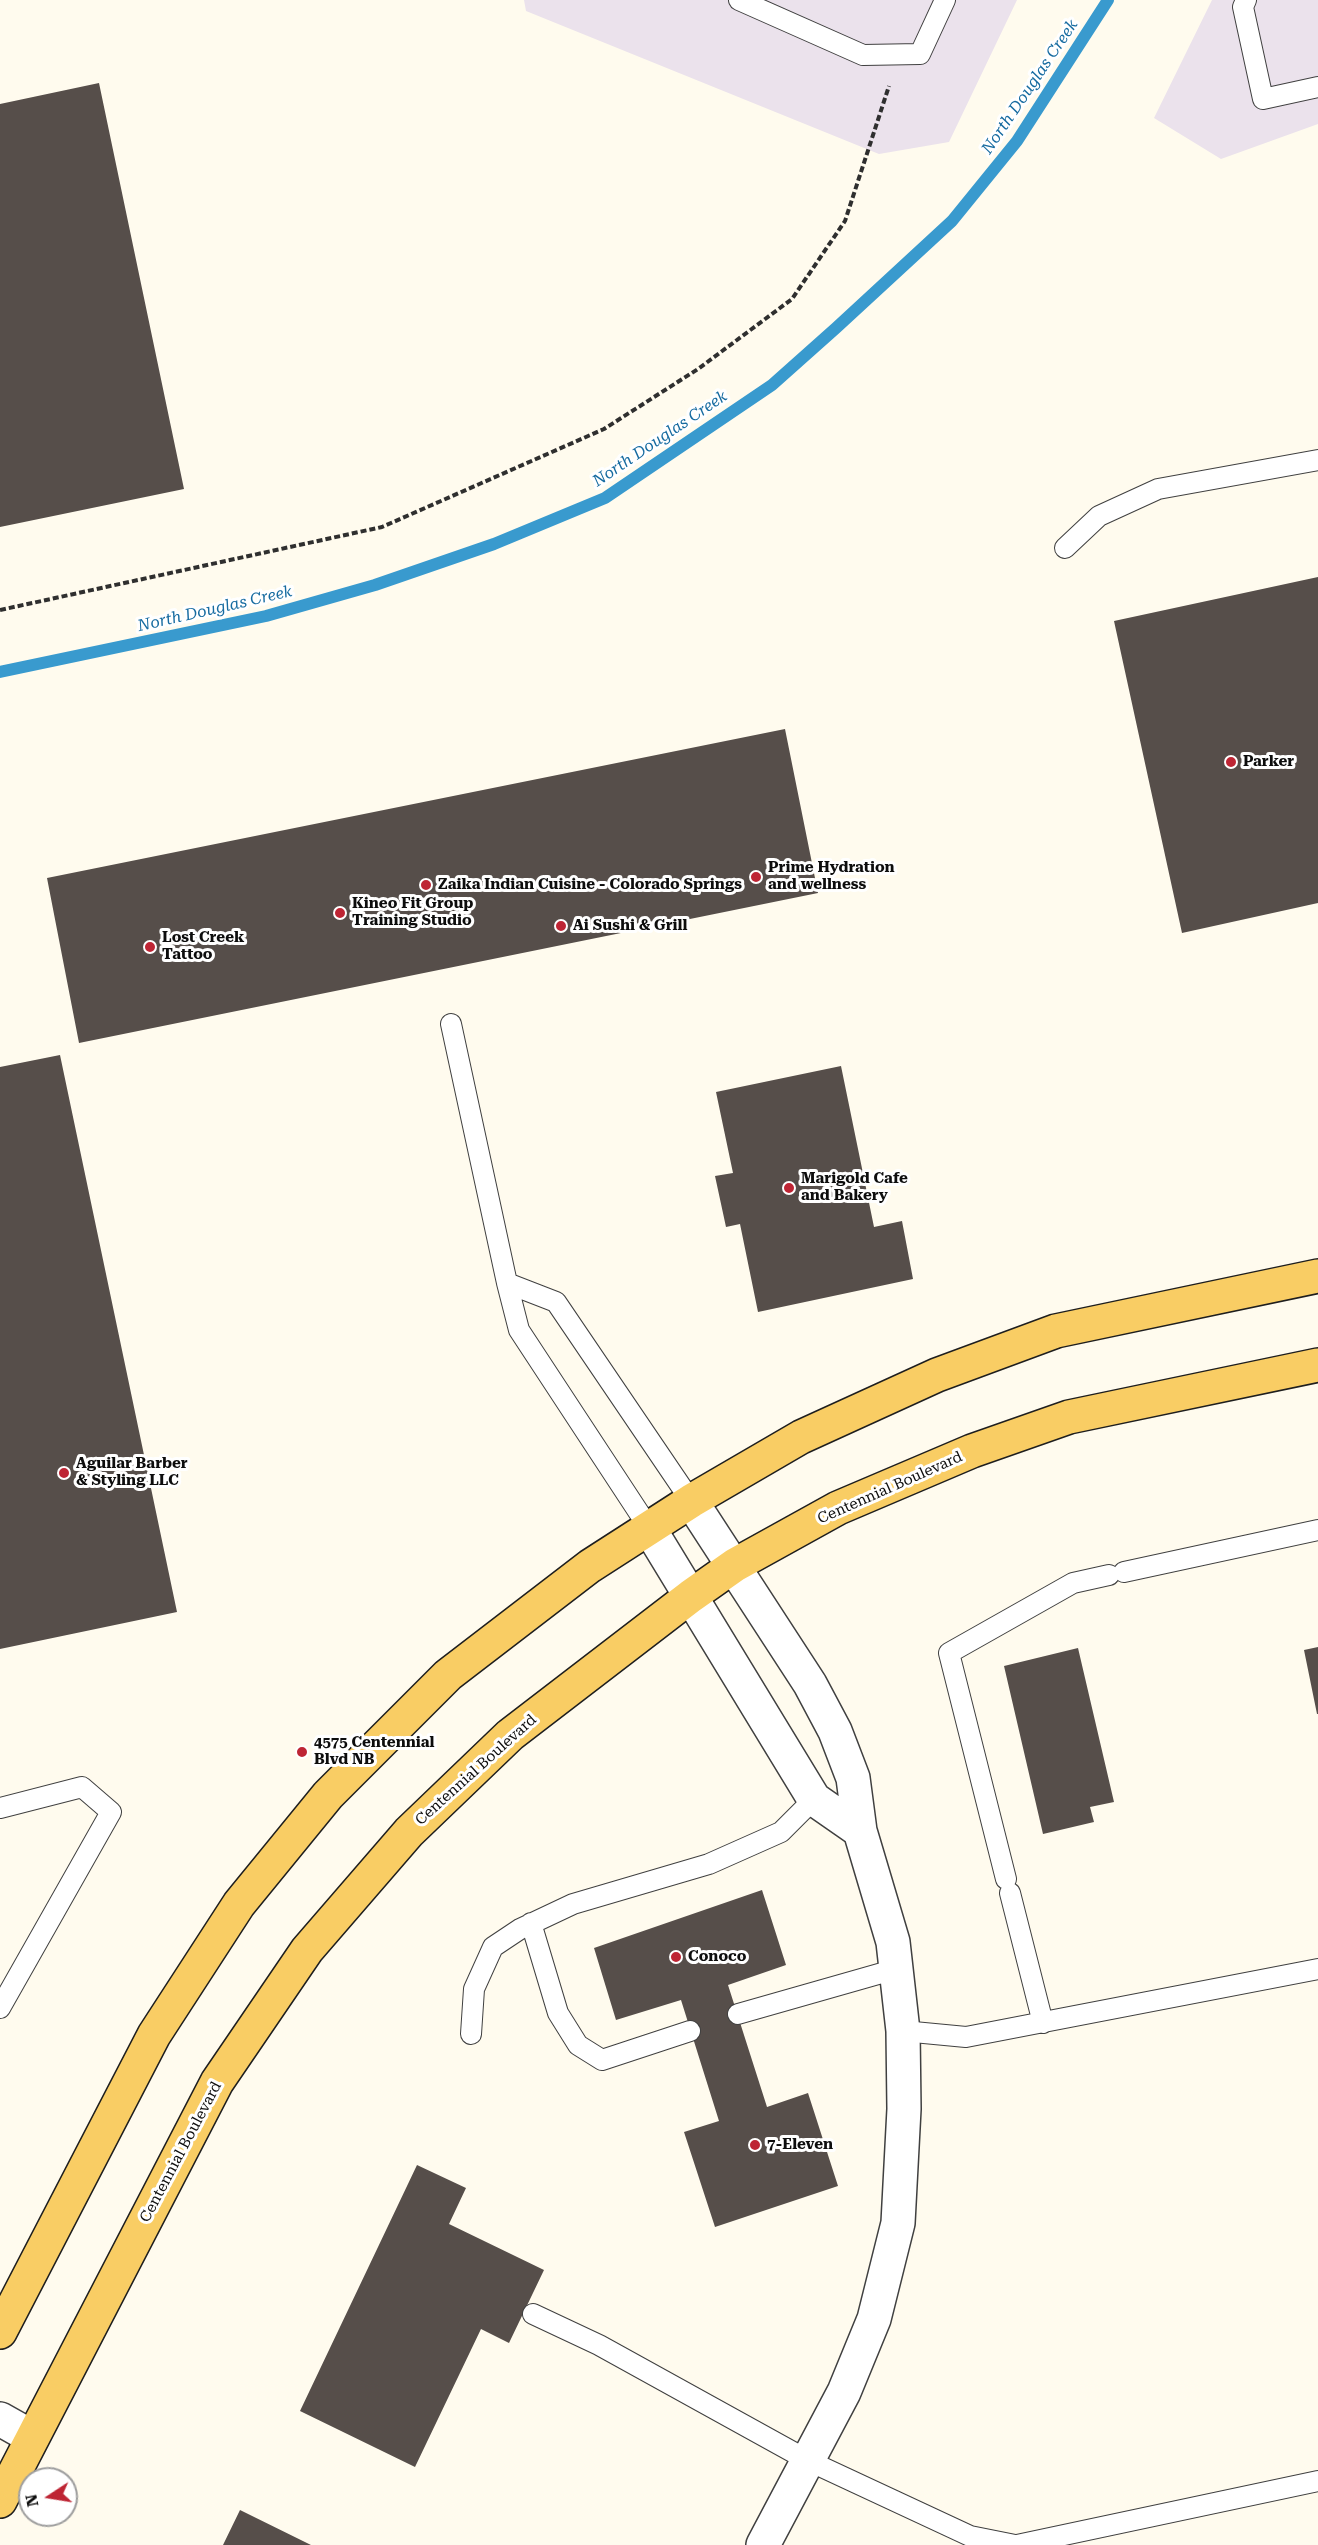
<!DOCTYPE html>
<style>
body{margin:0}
#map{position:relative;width:1318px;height:2545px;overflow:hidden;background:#fffbee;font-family:"Roboto Serif",serif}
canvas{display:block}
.north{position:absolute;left:18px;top:2467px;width:60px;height:60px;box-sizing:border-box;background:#fff;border:2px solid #9e9e9e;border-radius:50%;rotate:258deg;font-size:16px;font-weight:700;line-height:24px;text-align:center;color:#0d0d0d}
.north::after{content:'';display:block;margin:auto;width:21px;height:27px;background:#be2534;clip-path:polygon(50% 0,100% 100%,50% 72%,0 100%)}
</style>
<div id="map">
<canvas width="1318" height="2545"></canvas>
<div class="north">N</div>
</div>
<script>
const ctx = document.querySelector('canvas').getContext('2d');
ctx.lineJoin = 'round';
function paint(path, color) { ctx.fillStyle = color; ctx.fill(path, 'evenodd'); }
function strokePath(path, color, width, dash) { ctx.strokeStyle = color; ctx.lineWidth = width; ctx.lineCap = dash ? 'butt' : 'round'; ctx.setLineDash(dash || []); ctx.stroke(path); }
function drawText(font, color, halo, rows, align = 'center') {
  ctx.font = font + ' "Roboto Serif",serif'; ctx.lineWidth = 6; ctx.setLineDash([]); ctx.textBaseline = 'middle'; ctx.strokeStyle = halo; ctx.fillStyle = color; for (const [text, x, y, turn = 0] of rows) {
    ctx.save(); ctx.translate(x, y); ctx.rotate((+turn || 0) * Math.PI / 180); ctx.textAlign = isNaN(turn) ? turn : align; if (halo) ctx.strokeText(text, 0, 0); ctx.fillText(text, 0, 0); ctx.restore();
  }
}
const industrial = new Path2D(`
 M524,0h493l-68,142 -70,12 -353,-143z
 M1212,0h106v124l-97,35 -67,-41z`);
const stream = new Path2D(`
 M0,672l266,-56 109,-31 119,-41 111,-46 167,-113 64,-57 116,-107 65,-80 91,-141`);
const building = new Path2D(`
 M99,83l85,406 -184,38v-423z
 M1318,577v326l-136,30 -68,-312z
 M785,729l33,164 -739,150 -32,-165z
 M60,1055l117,557 -177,37v-582z
 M841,1066l33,161 28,-6 11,58 -155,33 -18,-88 -14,3 -11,-51 18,-3 -17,-81z
 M1318,1647v67h-1l-13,-64z
 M1078,1648l36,154 -24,5 4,15 -51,12 -39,-168z
 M762,1890l24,75 -58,20 39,122 41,-14 30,93 -123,41 -31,-95 35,-11 -38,-121 -65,20 -22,-72z
 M417,2165l49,23 -17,36 95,46 -35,73 -28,-14 -66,138 -115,-56z
 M240,2510l71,35h-88z`);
const path = new Path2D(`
 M0,610l382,-83 222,-98 94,-60 94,-70 53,-78 44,-135`);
const lane = new Path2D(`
 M739,0l124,55 57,-1 25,-54
 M1246,0l-3,7 20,92 55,-12
 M1065,548l34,-32 59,-27 160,-29
 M451,1024l56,259 12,47 130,198
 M507,1283l49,19 135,199
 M1124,1572l194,-42
 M0,1808l82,-21 29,25 -111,196
 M1006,1879l-57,-226 124,-70 36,-8
 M1010,1893l33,130
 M531,1923l27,90 20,32 24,15 88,-29
 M738,2014l158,-45
 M903,2031l63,6 352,-68
 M471,2034l3,-45 19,-42 27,-18 53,-25 136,-40 72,-32 33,-33
 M533,2314l66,31 210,116 161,75 45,9
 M1017,2545l301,-64`);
const street = new Path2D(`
 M691,1501l119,183 25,47 18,47 7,53 33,111 10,89 1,78 -6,114 -24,96 -30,73 -81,153
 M649,1528l165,271 46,32
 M0,2419l32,18`);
const primary = new Path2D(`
 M0,2332l154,-297 85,-131 89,-109 120,-120 142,-109 101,-65 110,-64 136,-62 119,-44 262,-55
 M0,2501l217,-419 90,-132 102,-118 101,-97 181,-139 44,-31 103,-57 134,-57 97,-34 249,-52`);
const markers = [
 [1231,762,6,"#be2534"],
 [756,877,6,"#be2534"],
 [426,885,6,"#be2534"],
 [340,913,6,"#be2534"],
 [561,926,6,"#be2534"],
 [150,947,6,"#be2534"],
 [789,1188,6,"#be2534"],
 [64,1473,6,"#be2534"],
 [302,1752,6,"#be2534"],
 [676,1957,6,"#be2534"],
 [755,2145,6,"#be2534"]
];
const poiNames = [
 ["Parker",1243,762],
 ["Prime Hydration",768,868],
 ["and wellness",768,885],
 ["Zaika Indian Cuisine - Colorado Springs",438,885],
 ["Kineo Fit Group",352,904],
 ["Training Studio",352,921],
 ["Ai Sushi & Grill",573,926],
 ["Lost Creek",162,938],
 ["Tattoo",162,955],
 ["Marigold Cafe",801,1179],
 ["and Bakery",801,1196],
 ["Aguilar Barber",76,1464],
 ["& Styling LLC",76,1481],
 ["4575 Centennial",314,1743],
 ["Blvd NB",314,1760],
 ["Conoco",688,1957],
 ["7-Eleven",767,2145]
];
const streetNames = [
 ["Centennial Boulevard",890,1488,-24],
 ["Centennial Boulevard",476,1770,-42],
 ["Centennial Boulevard",181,2152,-62]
];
const waterNames = [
 ["North Douglas Creek",1030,87,-56],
 ["North Douglas Creek",660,439,-34],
 ["North Douglas Creek",215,609,-13]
];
paint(industrial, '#ebe2ec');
strokePath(stream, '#399ace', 12);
paint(building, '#564e4a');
strokePath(lane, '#404040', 22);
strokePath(street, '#404040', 36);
strokePath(primary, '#1e1e1e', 36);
strokePath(path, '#2f2f2f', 4, [6, 3]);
strokePath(lane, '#fff', 20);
strokePath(street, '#fff', 33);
strokePath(primary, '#f9cd64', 33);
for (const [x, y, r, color] of markers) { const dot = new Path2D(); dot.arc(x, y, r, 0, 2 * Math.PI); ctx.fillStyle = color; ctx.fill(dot); strokePath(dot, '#fff', 2); }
drawText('bold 15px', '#0d0d0d', '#fff', poiNames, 'left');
drawText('15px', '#0d0d0d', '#fff', streetNames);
drawText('italic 16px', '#166ba0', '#fff', waterNames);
</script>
